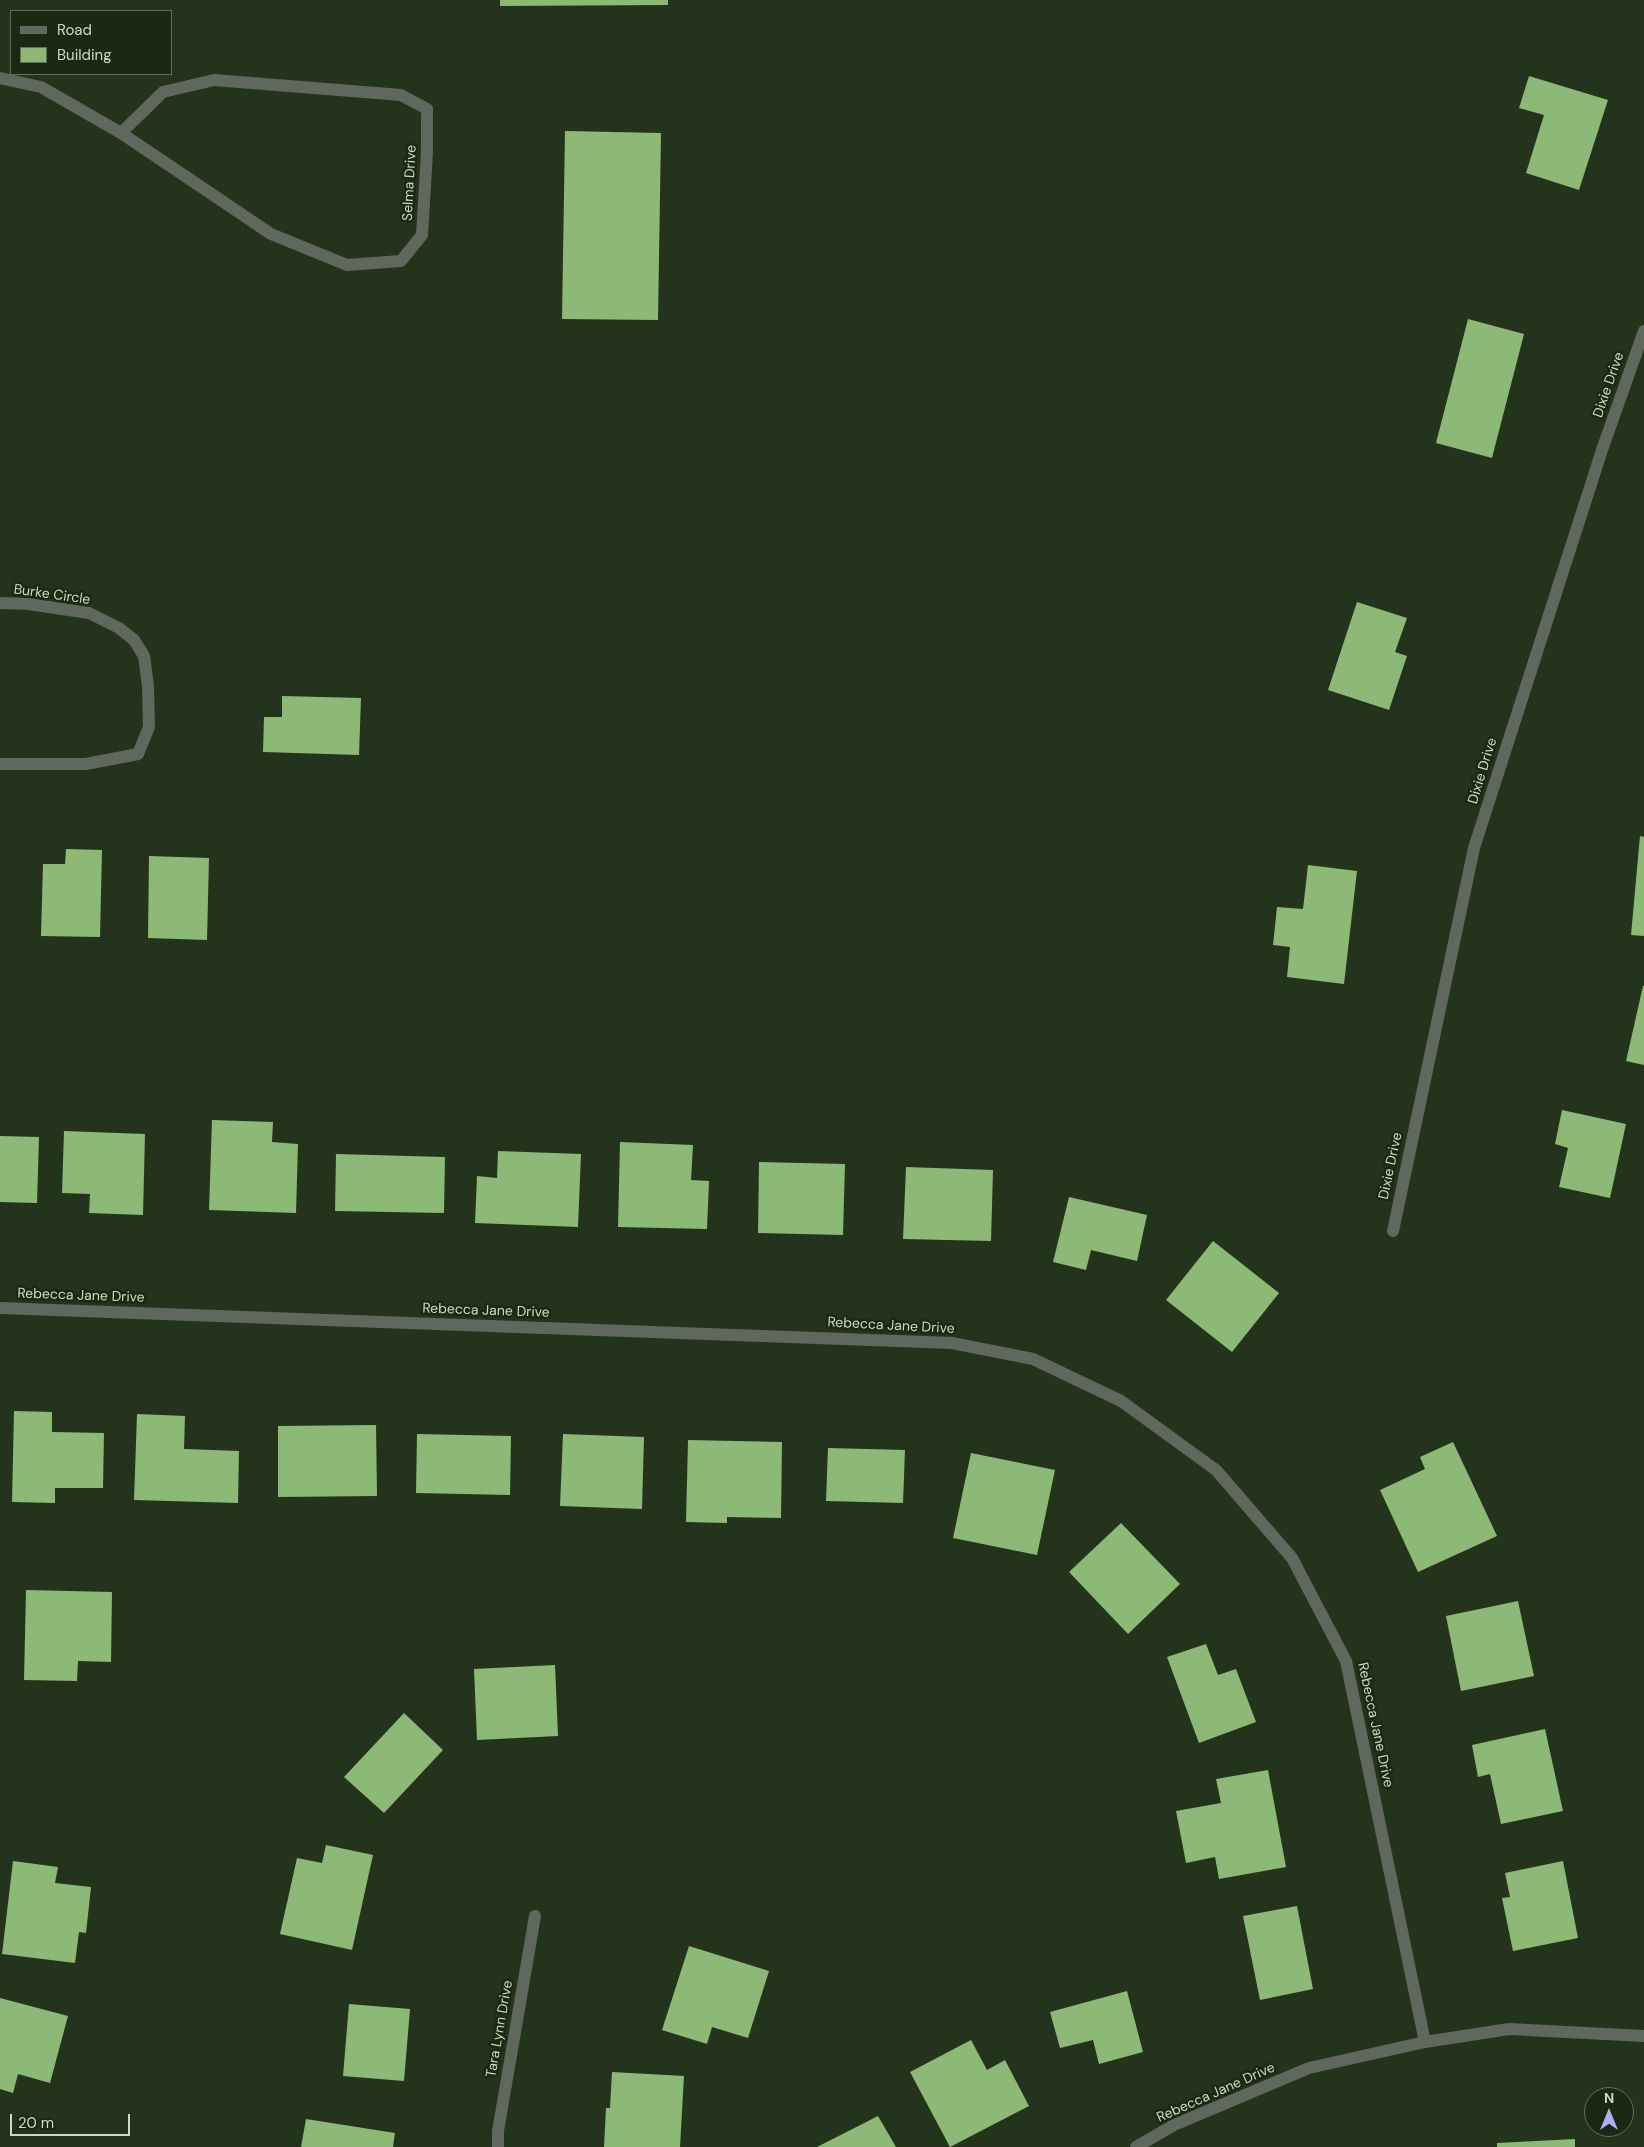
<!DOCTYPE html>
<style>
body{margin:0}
#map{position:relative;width:1644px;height:2147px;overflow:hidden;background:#24341c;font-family:"DM Sans",sans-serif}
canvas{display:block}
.legend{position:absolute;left:10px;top:10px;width:162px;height:65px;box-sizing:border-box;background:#1a2a12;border:1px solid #62705b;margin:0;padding:6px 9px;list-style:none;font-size:15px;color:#ced8c9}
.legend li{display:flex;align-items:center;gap:10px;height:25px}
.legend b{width:25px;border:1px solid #62705b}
.north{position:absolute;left:1584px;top:2087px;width:50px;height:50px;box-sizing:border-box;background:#1a2a12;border:1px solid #62705b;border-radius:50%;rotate:0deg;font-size:14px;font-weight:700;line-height:20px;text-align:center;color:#ced8c9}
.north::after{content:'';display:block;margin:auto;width:18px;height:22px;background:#b1adfa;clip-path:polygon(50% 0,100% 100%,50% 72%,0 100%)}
.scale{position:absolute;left:10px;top:2114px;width:120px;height:22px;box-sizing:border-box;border:2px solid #ced8c9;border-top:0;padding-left:6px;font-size:15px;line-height:18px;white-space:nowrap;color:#ced8c9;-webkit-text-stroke:4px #1a2a12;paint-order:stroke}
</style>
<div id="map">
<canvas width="1644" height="2147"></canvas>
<ul class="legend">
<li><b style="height:6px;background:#60685d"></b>Road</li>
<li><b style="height:14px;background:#8cb976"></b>Building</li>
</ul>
<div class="north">N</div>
<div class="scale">20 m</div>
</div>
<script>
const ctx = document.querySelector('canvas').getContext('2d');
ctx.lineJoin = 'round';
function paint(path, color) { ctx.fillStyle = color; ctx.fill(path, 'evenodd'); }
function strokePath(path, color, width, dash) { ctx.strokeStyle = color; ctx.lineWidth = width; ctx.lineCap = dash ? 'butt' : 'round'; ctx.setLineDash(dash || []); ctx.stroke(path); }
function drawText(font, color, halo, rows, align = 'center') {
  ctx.font = font + ' "DM Sans",sans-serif'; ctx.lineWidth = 5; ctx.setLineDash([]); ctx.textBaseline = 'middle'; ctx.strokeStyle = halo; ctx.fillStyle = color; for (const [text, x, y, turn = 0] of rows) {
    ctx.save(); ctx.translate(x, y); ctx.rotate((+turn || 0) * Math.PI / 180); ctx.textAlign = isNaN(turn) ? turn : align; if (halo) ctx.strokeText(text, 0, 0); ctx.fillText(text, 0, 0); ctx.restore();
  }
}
const building = new Path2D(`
 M500,0h168v5l-168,1z
 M1529,76l79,24 -29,90 -53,-17 18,-58 -25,-7z
 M565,131l96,2 -3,187 -96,-1z
 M1468,319l56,15 -32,124 -56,-15z
 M1357,602l50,16 -12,34 12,4 -18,54 -61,-20z
 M282,696l79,2 -2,57 -96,-3 1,-35h18z
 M1640,836l4,1v99l-13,-1z
 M66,849l36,1 -2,87 -59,-1 2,-72h22z
 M149,856l60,2 -2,82 -59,-2z
 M1308,865l49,6 -13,113 -57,-7 3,-30 -17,-2 4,-38 26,2z
 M1643,986h1v79l-18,-4z
 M1562,1110l64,14 -16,74 -51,-11 9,-39 -13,-4z
 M212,1120l61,2 -1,20 26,2 -2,69 -87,-3z
 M64,1131l81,3 -2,81 -54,-2 1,-19 -28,-1z
 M0,1136l39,1 -2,66 -37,-1z
 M620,1142l73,3 -2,35 18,1 -2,48 -89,-2z
 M498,1151l83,3 -3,73 -103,-4 2,-47 20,2z
 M336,1154l109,3 -1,56 -109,-2z
 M759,1162l86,2 -2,71 -85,-2z
 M906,1167l87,3 -2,71 -88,-2z
 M1069,1197l78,18 -10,46 -46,-11 -5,20 -33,-8z
 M1213,1241l66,52 -47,59 -66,-52z
 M14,1411l38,1v20l52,1 -1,55h-48v15l-43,-1z
 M137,1414l48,2 -1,33 55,2 -1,52 -104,-3z
 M376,1425l1,71 -99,1v-71z
 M417,1434l94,2 -1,59 -94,-2z
 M563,1434l81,3 -2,72 -82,-3z
 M688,1440l94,2 -1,76 -54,-1v6l-41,-1z
 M1453,1442l44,94 -79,36 -38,-82 45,-21 -5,-12z
 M828,1448l77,2 -2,53 -77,-2z
 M971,1453l84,17 -18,85 -84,-17z
 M1121,1523l59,61 -52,50 -59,-62z
 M26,1590l86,2 -1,70 -33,-1 -1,20 -53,-1z
 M1518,1601l16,75 -73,15 -15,-75z
 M1206,1644l12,31 18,-6 20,53 -57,21 -32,-86z
 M555,1665l3,71 -81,4 -3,-71z
 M404,1713l39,37 -59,63 -40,-36z
 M1545,1729l18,82 -62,13 -11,-50 -12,3 -6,-32z
 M1268,1770l18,97 -67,12 -4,-22 -29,6 -10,-52 45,-8 -5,-24z
 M326,1845l47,10 -21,95 -72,-16 17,-76 25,5z
 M13,1861l45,6 -3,16 36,4 -5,46 -7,-1 -4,31 -73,-9z
 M1563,1861l15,77 -65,13 -11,-53 8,-1 -5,-24z
 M1297,1906l16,83 -53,11 -17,-84z
 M689,1946l80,25 -21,67 -36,-11 -5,17 -45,-14z
 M1127,1991l16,61 -44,12 -6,-24 -33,8 -10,-36z
 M0,1998l68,18 -18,67 -32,-9 -5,19 -13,-4z
 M349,2004l61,5 -6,72 -61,-5z
 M971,2040l16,30 18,-10 24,46 -79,41 -40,-75z
 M612,2072l72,4 -4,71h-76l2,-39h4z
 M878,2116l18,31h-79z
 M306,2119l89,14 -2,14h-92z
 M1575,2139v8h-78v-4z`);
const minor = new Path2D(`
 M0,78l41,9 80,46 150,101 76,31 54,-4 21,-26 5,-83v-43l-26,-14 -187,-15 -51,12 -42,41
 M0,603l28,1 61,9 30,15 15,12 10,16 4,30 1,41 -11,27 -52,10h-86
 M1393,1231l81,-383 128,-398 42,-119
 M0,1308l952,35 81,16 88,42 95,69 76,88 54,103 79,381
 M498,2147v-16l37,-215
 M1136,2147l38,-22 135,-57 116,-26 84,-13 135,7`);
const streetNames = [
 ["Selma Drive",410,183,-87],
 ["Dixie Drive",1609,385,-71],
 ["Burke Circle",52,595,8],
 ["Dixie Drive",1483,771,-73],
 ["Dixie Drive",1391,1166,-78],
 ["Rebecca Jane Drive",81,1296,2],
 ["Rebecca Jane Drive",486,1311,2],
 ["Rebecca Jane Drive",891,1326,3],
 ["Rebecca Jane Drive",1375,1725,78],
 ["Tara Lynn Drive",500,2029,-80],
 ["Rebecca Jane Drive",1216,2093,-24]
];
paint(building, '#8cb976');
strokePath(minor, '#60685d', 12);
drawText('14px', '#ced8c9', '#1a2a12', streetNames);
</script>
